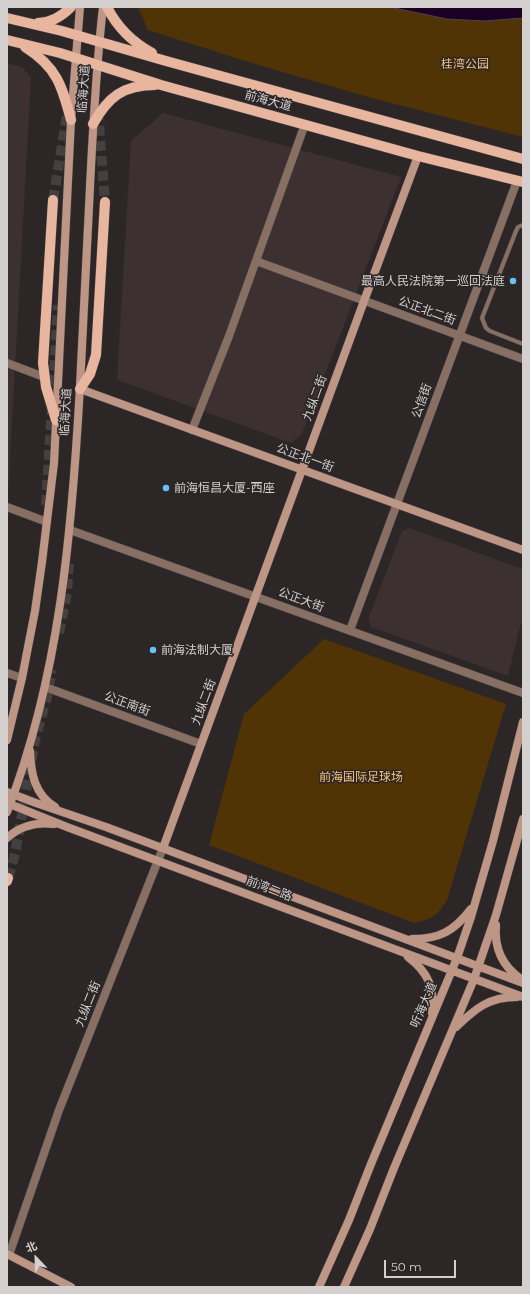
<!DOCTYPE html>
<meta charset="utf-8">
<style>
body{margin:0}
#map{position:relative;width:530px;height:1294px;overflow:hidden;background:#2c2627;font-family:Montserrat,"Noto Sans SC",sans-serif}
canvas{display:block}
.frame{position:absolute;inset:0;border:8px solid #d4d0d0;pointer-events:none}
.north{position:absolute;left:16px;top:1238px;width:40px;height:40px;-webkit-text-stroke:3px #2c2627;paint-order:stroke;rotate:337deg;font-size:11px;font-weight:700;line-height:16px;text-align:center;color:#d4d0d0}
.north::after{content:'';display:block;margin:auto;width:14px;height:18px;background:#d4d0d0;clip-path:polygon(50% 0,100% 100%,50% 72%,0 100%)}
.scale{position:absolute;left:384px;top:1260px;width:72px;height:18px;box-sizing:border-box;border:2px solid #d4d0d0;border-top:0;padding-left:5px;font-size:12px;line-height:14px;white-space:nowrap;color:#d4d0d0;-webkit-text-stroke:3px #2c2627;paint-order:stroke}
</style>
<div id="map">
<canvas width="530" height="1294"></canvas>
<div class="frame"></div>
<div class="north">北</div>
<div class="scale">50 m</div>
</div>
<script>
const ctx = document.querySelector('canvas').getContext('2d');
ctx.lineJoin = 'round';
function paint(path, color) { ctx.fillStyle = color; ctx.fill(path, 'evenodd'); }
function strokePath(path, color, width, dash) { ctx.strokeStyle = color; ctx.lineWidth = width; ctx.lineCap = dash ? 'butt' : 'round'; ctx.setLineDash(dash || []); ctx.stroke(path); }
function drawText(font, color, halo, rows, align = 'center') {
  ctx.font = font + ' Montserrat,"Noto Sans SC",sans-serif'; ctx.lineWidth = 3; ctx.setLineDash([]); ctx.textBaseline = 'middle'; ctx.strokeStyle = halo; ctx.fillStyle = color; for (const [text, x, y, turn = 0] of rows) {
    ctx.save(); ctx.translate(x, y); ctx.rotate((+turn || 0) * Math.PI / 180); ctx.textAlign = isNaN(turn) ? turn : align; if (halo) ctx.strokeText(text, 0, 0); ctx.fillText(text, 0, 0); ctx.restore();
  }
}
const built = new Path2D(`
 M7,63l15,4 9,10 -23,418z
 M163,113l238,64 -99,257 -11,9 -174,-63 14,-239z
 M409,528l114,41v46l-15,61 -137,-49 -3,-8 34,-88z`);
const green = new Path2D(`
 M138,7h385v130l-155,-40 -126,-37 -94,-30z
 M324,639l182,65 -59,196c-10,16 -15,19 -33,23l-205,-78 35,-131z`);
const water = new Path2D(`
 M390,7h133v11l-39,3 -37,-2z`);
const primaryTunnel = new Path2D(`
 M98,111l7,91
 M53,200l15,-91
 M46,505l12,-200
 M59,633l8,-40 2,-33
 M8,878l7,-24 20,-114 12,-43 5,-27`);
const lane = new Path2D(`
 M523,225l-5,2 -2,4 -34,87 4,10 4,3 33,13
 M482,274l15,5`);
const street = new Path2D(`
 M256,261l267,98
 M7,363l37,14
 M192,430l37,-94 76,-212
 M7,507l40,15
 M70,530l453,163
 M350,630l167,-449
 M7,673l15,5
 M45,687l156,57
 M9,1255l50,-145 104,-262`);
const secondary = new Path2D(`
 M80,389l443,161
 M7,740l15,-62 13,-67 7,-49 12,-99 17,-343 9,-113
 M30,751c1,22 4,43 25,56
 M7,792l29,11 70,24 417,156
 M7,803l60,24 456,170
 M7,812c53,-136 65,-282 73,-426 3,-66 7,-133 10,-200 3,-59 6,-119 13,-179
 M7,838c13,-12 30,-16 47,-14
 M163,848l201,-547 54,-145
 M496,925c-2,23 6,41 25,54
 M412,939c28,0 42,-8 59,-30
 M408,957c20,15 27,31 24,56
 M456,1027c20,-19 33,-30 61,-30
 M7,1254l64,33
 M319,1287l30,-67 22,-56 86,-206 14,-41 22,-76 30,-119
 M344,1287l26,-58 24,-61 80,-189 22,-64 27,-96`);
const primary = new Path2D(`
 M107,7c10,20 25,35 45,46
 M7,18l55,13 104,30 357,98
 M38,23c14,0 24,-7 33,-16
 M7,40l53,13 101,32 257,71 105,26
 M25,47c32,20 37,39 46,73
 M93,124c15,-27 30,-39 62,-39
 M53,200l-10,163 3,24 10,33
 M80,389l10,-15 6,-19 9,-153
 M7,881l1,-3`);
const markers = [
 [513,281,4,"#66c4ef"],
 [166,488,4,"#66c4ef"],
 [153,650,4,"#66c4ef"]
];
const parkNames = [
 ["桂湾公园",465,64],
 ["前海国际足球场",361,777]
];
const streetNames = [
 ["临海大道",84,89,-86],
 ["前海大道",268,101,15],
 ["公正北二街",427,311,20],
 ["九纵二街",315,398,-70],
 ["公信街",422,401,-70],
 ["临海大道",66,412,-87],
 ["公正北一街",305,458,20],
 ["公正大街",301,600,20],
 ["九纵二街",204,702,-70],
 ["公正南街",127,704,20],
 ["前湾二路",269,889,21],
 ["九纵二街",88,1004,-68],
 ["听海大道",424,1005,-67]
];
const poiNames = [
 ["最高人民法院第一巡回法庭",505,281,"right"],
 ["前海恒昌大厦-西座",174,488],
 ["前海法制大厦",161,650]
];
paint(built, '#3c3030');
paint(green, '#513406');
paint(water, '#1a0023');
strokePath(water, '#523e57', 1);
strokePath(primaryTunnel, '#454040', 10, [10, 5]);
strokePath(lane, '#474142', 5);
strokePath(street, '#474142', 9);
strokePath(secondary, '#474142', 9);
strokePath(primary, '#474142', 11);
strokePath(lane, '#886f64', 4);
strokePath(street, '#886f64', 8);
strokePath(secondary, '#be9686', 8);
strokePath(primary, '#e8b59f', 10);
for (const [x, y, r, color] of markers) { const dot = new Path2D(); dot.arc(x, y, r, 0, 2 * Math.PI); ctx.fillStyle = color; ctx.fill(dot); strokePath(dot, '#2c2627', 1.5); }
drawText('12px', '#f7c079', '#2c2627', parkNames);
drawText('12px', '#d4d0d0', '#2c2627', streetNames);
drawText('12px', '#d4d0d0', '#2c2627', poiNames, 'left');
</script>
